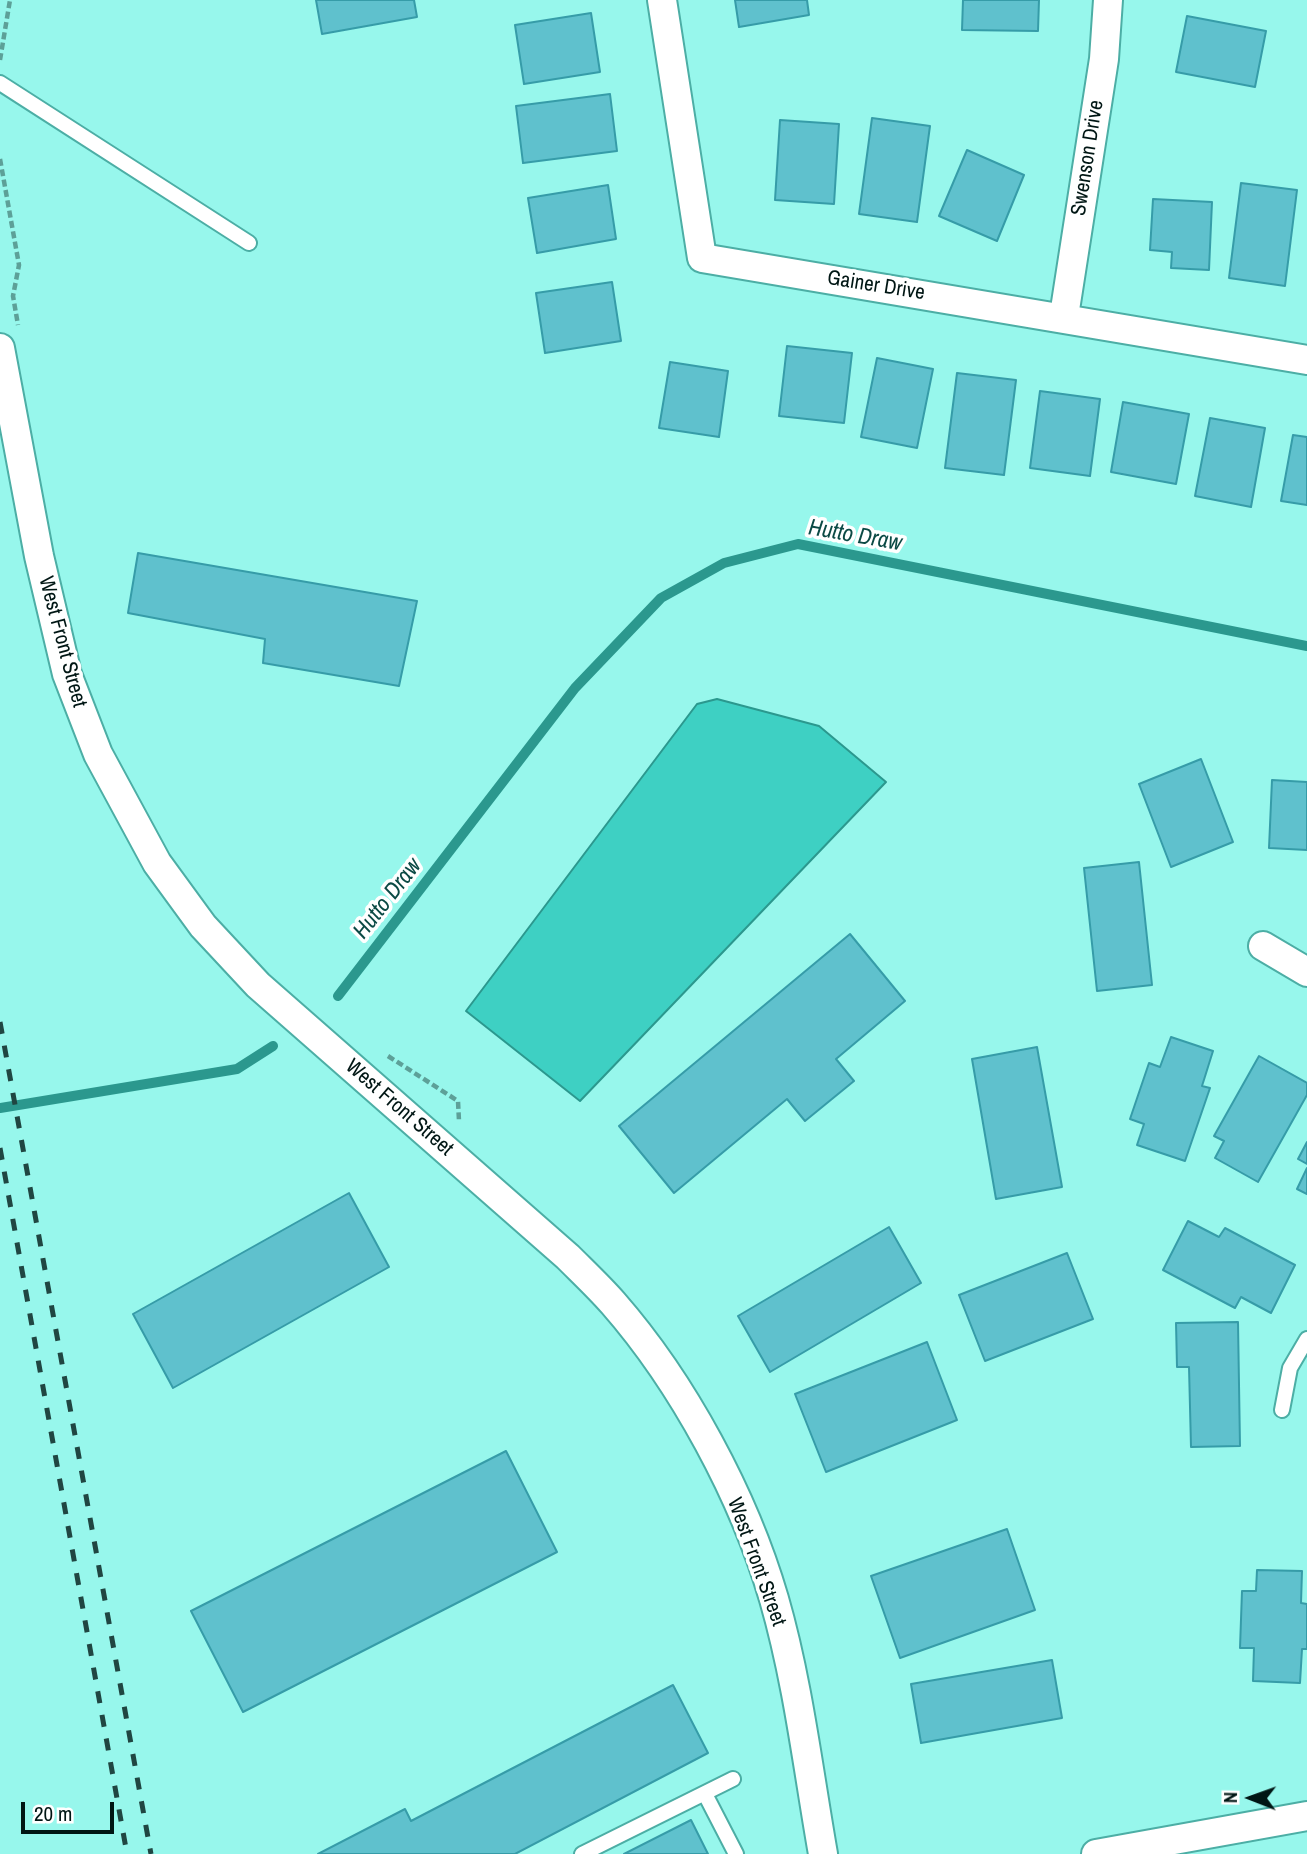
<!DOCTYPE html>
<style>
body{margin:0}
#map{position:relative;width:1307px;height:1854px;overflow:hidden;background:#97f7ec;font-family:"Archivo Narrow",sans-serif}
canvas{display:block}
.north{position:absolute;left:1216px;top:1763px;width:70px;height:70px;-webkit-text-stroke:5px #fff;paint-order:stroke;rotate:271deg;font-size:19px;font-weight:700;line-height:28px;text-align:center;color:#001614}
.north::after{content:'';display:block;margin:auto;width:24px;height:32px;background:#001614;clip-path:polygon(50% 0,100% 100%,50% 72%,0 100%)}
.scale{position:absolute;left:21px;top:1802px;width:93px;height:32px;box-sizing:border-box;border:4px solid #001614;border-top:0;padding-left:9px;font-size:21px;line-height:24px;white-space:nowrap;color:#001614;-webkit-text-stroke:5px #fff;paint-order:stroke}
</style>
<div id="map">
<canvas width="1307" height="1854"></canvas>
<div class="north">N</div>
<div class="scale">20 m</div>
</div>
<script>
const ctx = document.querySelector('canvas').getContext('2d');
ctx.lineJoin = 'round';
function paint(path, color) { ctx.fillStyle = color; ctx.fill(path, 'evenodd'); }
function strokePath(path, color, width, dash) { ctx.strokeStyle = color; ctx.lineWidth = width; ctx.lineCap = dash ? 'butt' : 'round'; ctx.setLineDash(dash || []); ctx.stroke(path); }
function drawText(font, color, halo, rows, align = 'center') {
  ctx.font = font + ' "Archivo Narrow",sans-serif'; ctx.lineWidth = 7; ctx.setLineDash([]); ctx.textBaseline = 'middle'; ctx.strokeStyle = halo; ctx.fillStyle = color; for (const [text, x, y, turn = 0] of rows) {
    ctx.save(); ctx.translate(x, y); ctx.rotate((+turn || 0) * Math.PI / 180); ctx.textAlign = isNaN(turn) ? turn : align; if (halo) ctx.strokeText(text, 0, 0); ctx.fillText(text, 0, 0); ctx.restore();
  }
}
const water = new Path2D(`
 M717,699l102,27 67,56 -306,319 -114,-90 231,-307z`);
const stream = new Path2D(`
 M338,996l237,-308 86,-90 63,-35 74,-19 509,102
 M0,1108l237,-39 36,-23`);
const building = new Path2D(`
 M316,0h98l3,17 -95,17z
 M735,0h72l2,15 -70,12z
 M963,0h76l-1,31 -76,-1z
 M591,13l9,59 -76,12 -9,-59z
 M1187,16l79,15 -11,56 -79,-15z
 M610,94l7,57 -94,12 -7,-57z
 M872,118l58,8 -13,96 -58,-8z
 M780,120l59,4 -5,80 -59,-4z
 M967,150l57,25 -27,66 -58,-25z
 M1241,183l56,7 -12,96 -56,-8z
 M608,185l8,54 -79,14 -9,-55z
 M1153,199l59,3 -3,68 -38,-2 1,-16 -22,-2z
 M612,282l9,59 -76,12 -9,-60z
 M787,346l65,7 -8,70 -65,-7z
 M877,358l56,11 -16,79 -56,-11z
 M670,362l58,9 -9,66 -60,-9z
 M957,373l59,7 -12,95 -59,-7z
 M1040,391l60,8 -10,77 -60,-8z
 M1123,402l66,12 -13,70 -65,-12z
 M1210,418l55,10 -14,79 -56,-11z
 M1293,435l14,2v68l-26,-4z
 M138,553l279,48 -18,85 -136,-23 2,-24 -137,-26z
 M1201,759l32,83 -62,25 -32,-83z
 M1272,780l35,2v68l-38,-2z
 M1139,862l13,123 -55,6 -13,-123z
 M850,934l55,67 -69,58 18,22 -49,40 -18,-22 -113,94 -55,-67z
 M1171,1037l42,14 -11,35 8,2 -25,73 -48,-16 7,-21 -14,-5 19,-56 11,4z
 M1037,1047l25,140 -66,12 -24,-140z
 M1259,1056l48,27v12l-49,87 -43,-24 9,-17 -10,-5z
 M1307,1142v22l-9,-5z
 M1307,1168v26l-10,-5z
 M349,1193l40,74 -216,121 -40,-74z
 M1188,1221l31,16 6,-9 70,37 -24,48 -30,-16 -6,11 -72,-38z
 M889,1227l32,56 -151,89 -32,-56z
 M1067,1253l26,66 -108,42 -26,-66z
 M1238,1322l2,124 -49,1 -2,-80h-12l-1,-44z
 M927,1342l30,78 -131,52 -31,-78z
 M506,1451l51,101 -314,160 -52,-101z
 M1007,1529l28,81 -135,48 -29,-82z
 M1257,1570l45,1 -1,32 6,1v45h-5l-2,34 -47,-2 1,-33h-14l2,-57h14z
 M1052,1660l10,58 -141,25 -10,-59z
 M673,1685l35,68 -193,101h-197l87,-45 6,12z
 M691,1820l17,34h-84z`);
const path = new Path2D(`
 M0,60l10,-60
 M0,159l19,106 -6,31 5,29
 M388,1056l70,45 1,20`);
const service = new Path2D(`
 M0,83l249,160
 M1282,1410l8,-42 17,-29
 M705,1794l31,60
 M582,1854l151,-75`);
const minor = new Path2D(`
 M662,0l40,258 605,102
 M1064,316l40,-257 4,-59
 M0,348l39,208 28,118 31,80 59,109 46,63 55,59 310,272c15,15 31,30 45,46 70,80 131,193 161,296 24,83 34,170 49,255
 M1263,946l44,26
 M1096,1854l211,-38`);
const rail = new Path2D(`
 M0,1022l151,832
 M0,1148l127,706`);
const streetNames = [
 ["Swenson Drive",1088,158,-81],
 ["Gainer Drive",876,286,9],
 ["West Front Street",62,642,75],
 ["West Front Street",399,1108,41],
 ["West Front Street",756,1562,70]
];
const waterNames = [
 ["Hutto Draw",855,536,10],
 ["Hutto Draw",388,899,-52]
];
paint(water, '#3ed0c3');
strokePath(water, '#2b988e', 2);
strokePath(stream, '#2b988e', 10);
paint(building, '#5fc1cd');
strokePath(building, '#369ca8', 2);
strokePath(service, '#4caea5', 18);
strokePath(minor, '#4caea5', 32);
strokePath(path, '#5da098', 4.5, [7, 3.5]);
strokePath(service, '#fff', 14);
strokePath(minor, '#fff', 28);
strokePath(rail, '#204642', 5, [12, 12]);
drawText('21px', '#001614', '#fff', streetNames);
drawText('italic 23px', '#0b4a45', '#fff', waterNames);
</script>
